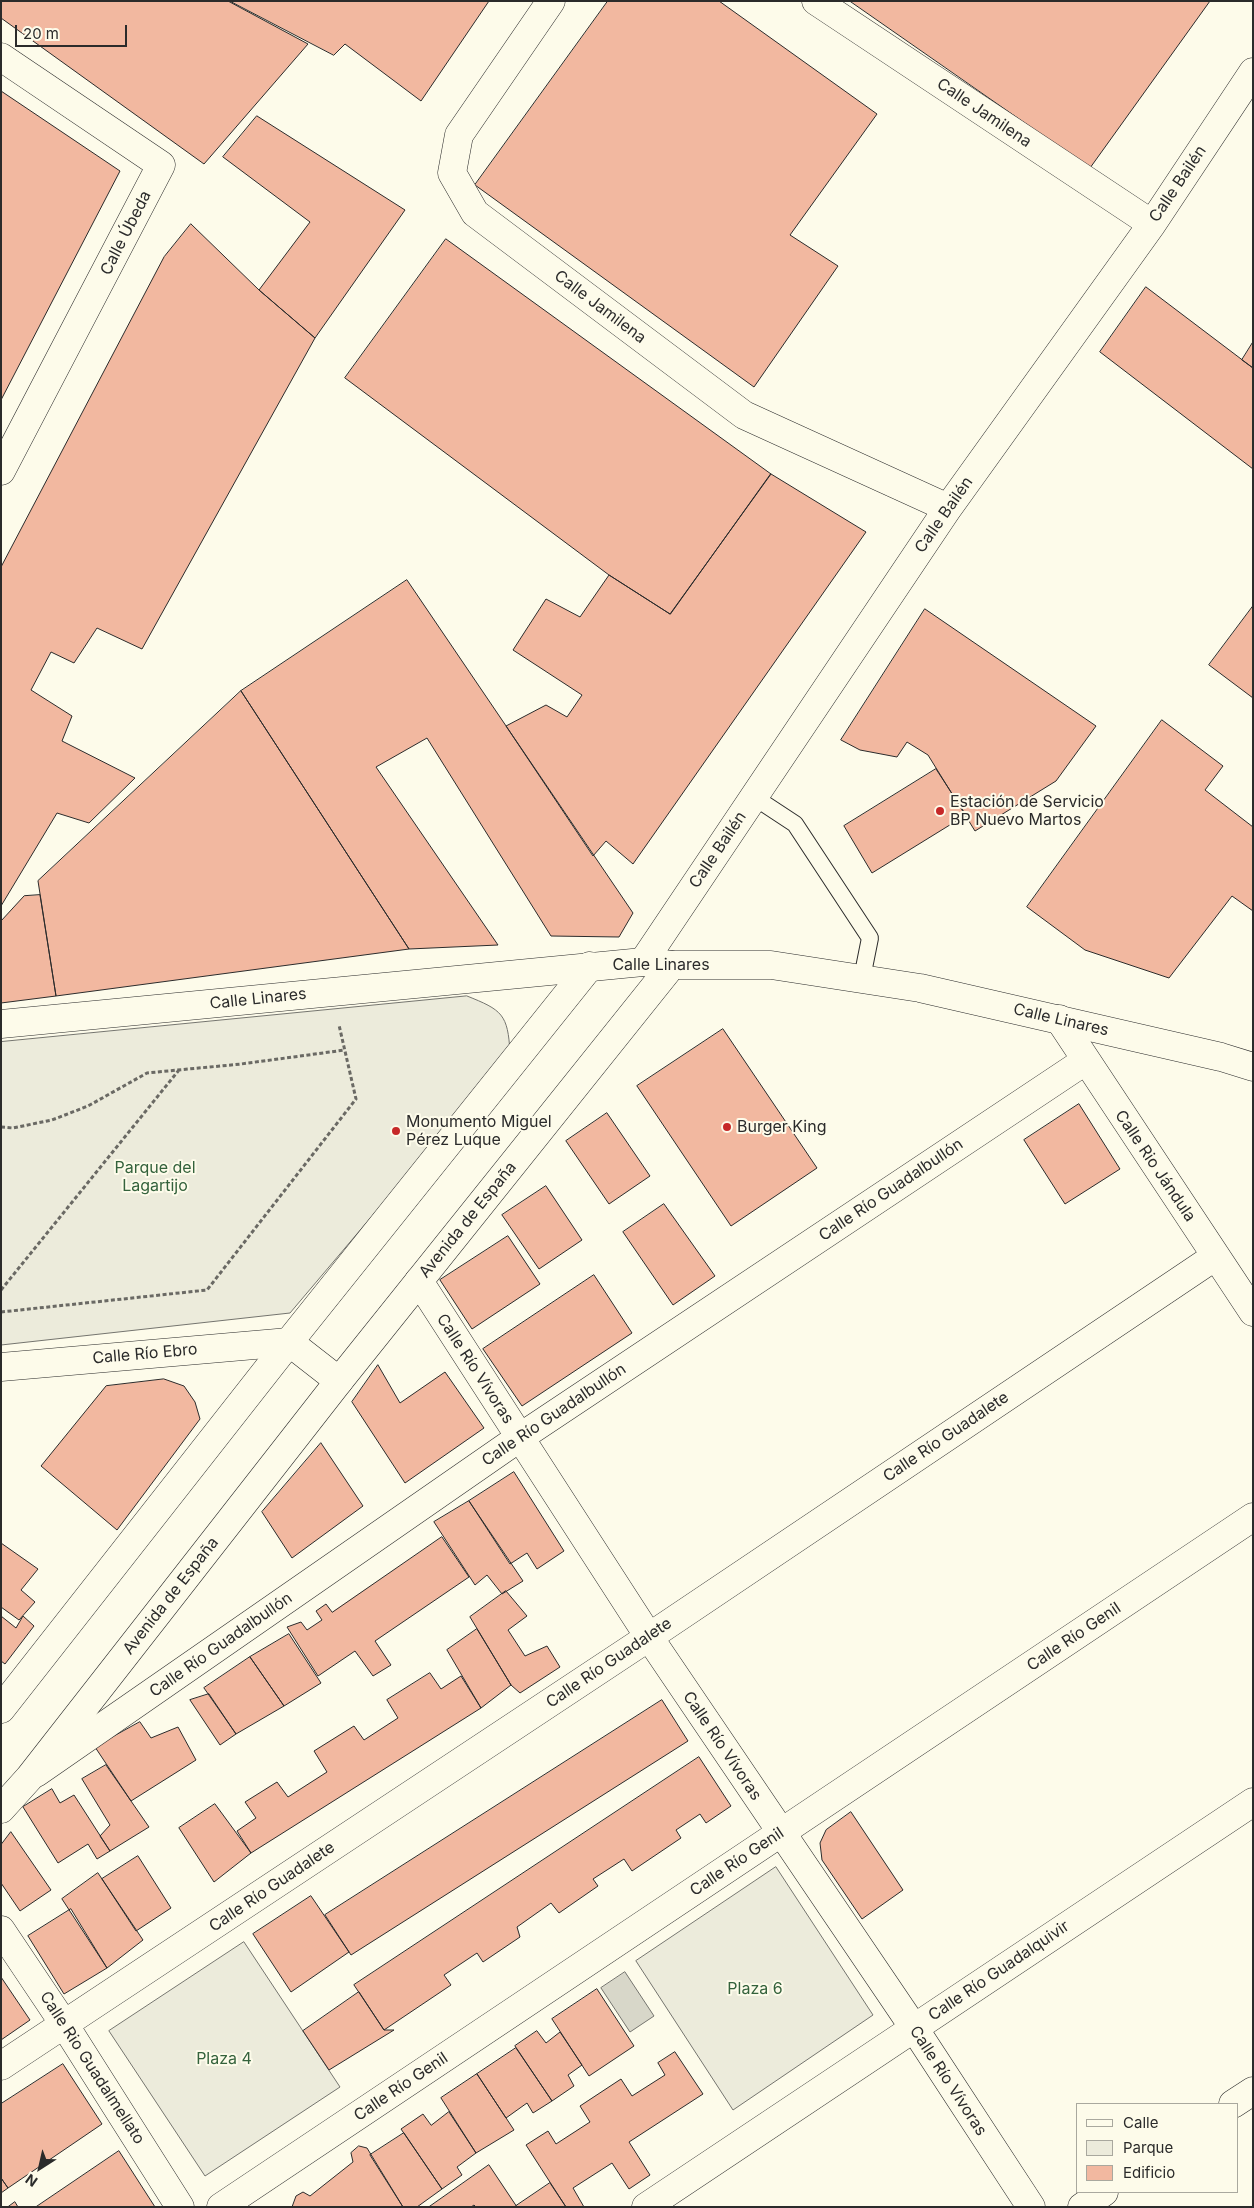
<!DOCTYPE html>
<meta charset="utf-8">
<style>
body{margin:0}
#map{position:relative;width:1254px;height:2208px;overflow:hidden;background:#fdfbea;font-family:Inter,sans-serif}
canvas{display:block}
.frame{position:absolute;inset:0;border:2px solid #2b2b2b;pointer-events:none}
.legend{position:absolute;left:1076px;top:2103px;width:162px;height:90px;box-sizing:border-box;background:#fdfbea;border:1px solid #a9a89e;margin:0;padding:6px 9px;list-style:none;font-size:15px;color:#2b2b2b}
.legend li{display:flex;align-items:center;gap:10px;height:25px}
.legend b{width:25px;border:1px solid #a9a89e}
.north{position:absolute;left:15px;top:2143px;width:50px;height:50px;-webkit-text-stroke:4px #fdfbea;paint-order:stroke;rotate:215deg;font-size:14px;font-weight:700;line-height:20px;text-align:center;color:#2b2b2b}
.north::after{content:'';display:block;margin:auto;width:18px;height:22px;background:#2b2b2b;clip-path:polygon(50% 0,100% 100%,50% 72%,0 100%)}
.scale{position:absolute;left:15px;top:25px;width:112px;height:22px;box-sizing:border-box;border:2px solid #2b2b2b;border-top:0;padding-left:6px;font-size:15px;line-height:18px;white-space:nowrap;color:#2b2b2b;-webkit-text-stroke:4px #fdfbea;paint-order:stroke}
</style>
<div id="map">
<canvas width="1254" height="2208"></canvas>
<div class="frame"></div>
<ul class="legend">
<li><b style="height:6px;background:#fdfbea"></b>Calle</li>
<li><b style="height:14px;background:#ecebdb"></b>Parque</li>
<li><b style="height:14px;background:#f2b8a0"></b>Edificio</li>
</ul>
<div class="north">N</div>
<div class="scale">20 m</div>
</div>
<script>
const ctx = document.querySelector('canvas').getContext('2d');
ctx.lineJoin = 'round';
function paint(path, color) { ctx.fillStyle = color; ctx.fill(path, 'evenodd'); }
function strokePath(path, color, width, dash) { ctx.strokeStyle = color; ctx.lineWidth = width; ctx.lineCap = dash ? 'butt' : 'round'; ctx.setLineDash(dash || []); ctx.stroke(path); }
function drawText(font, color, halo, rows, align = 'center') {
  ctx.font = font + ' Inter,sans-serif'; ctx.lineWidth = 4; ctx.setLineDash([]); ctx.textBaseline = 'middle'; ctx.strokeStyle = halo; ctx.fillStyle = color; for (const [text, x, y, turn = 0] of rows) {
    ctx.save(); ctx.translate(x, y); ctx.rotate((+turn || 0) * Math.PI / 180); ctx.textAlign = isNaN(turn) ? turn : align; if (halo) ctx.strokeText(text, 0, 0); ctx.fillText(text, 0, 0); ctx.restore();
  }
}
const green = new Path2D(`
 M467,996c35,14 41,18 43,57l-220,260 -289,32v-303z
 M776,1867l97,148 -140,95 -97,-149z
 M244,1942l96,145 -135,89 -96,-145z`);
const water = new Path2D(`
 M625,1972l29,44 -24,16 -29,-44z`);
const building = new Path2D(`
 M1,1h227l80,43 -104,120 -203,-146z
 M230,1h259l-68,100 -76,-57 -11,11z
 M608,1h111l158,113 -87,121 48,31 -84,121 -279,-202z
 M850,1h360l-120,167z
 M1,91l119,80 -119,229z
 M257,116l148,94 -90,128 -56,-48 51,-68 -87,-65z
 M191,224l68,66 56,48 -173,311 -45,-21 -23,35 -23,-11 -20,38 41,26 -10,25 73,37 -46,45 -32,-10 -56,93v-339l163,-310z
 M446,239l325,235 -101,140 -61,-39 -264,-197z
 M1146,287l107,81v101l-153,-117z
 M1253,342v26l-11,-8z
 M771,474l95,58 -233,332 -27,-23 -13,15 -87,-130 40,-21 21,12 15,-22 -69,-45 33,-51 34,18 29,-42 61,39z
 M407,580l226,333 -14,24 -68,-1 -124,-198 -51,29 122,178 -89,4 -168,-258z
 M1253,606v92l-44,-33z
 M925,609l171,117 -40,55 -81,50 -47,-76 -21,-13 -10,15 -37,-7 -19,-10z
 M241,691l168,258 -353,47 -18,-115z
 M1162,720l61,46 -18,24 48,37v84l-21,-15 -63,82 -84,-28 -58,-43z
 M936,769l30,46 -94,58 -28,-47z
 M40,895l16,101 -55,7v-82l23,-25z
 M723,1029l94,139 -86,58 -94,-140z
 M1079,1104l41,65 -55,35 -41,-64z
 M607,1113l43,63 -41,28 -43,-63z
 M546,1186l36,54 -43,29 -37,-54z
 M664,1204l51,72 -42,29 -50,-73z
 M508,1236l32,48 -68,45 -32,-49z
 M594,1275l38,58 -110,73 -39,-57z
 M378,1365l22,38 45,-31 39,56 -79,55 -53,-81z
 M164,1379l20,7 11,16 5,17 -83,111 -76,-64 65,-80z
 M321,1443l42,63 -71,52 -30,-46z
 M514,1472l50,79 -27,18 -10,-16 -17,11 -41,-63z
 M469,1501l54,80 -21,13 -15,-19 -12,10 -41,-63z
 M442,1537l27,40 -94,64 16,24 -18,11 -18,-25 -37,25 -31,-49 14,-5 6,8 15,-10 -6,-9 10,-7 6,8z
 M1,1543l37,26 -17,21 14,12 -16,18 -18,-13z
 M506,1591l21,25 -19,14 17,26 22,-10 13,21 -40,26 -9,-8 -41,-68z
 M1,1616l15,12 7,-12 11,10 -29,38 -4,-3z
 M477,1629l34,56 -30,23 -34,-58z
 M289,1634l32,49 -37,23 -34,-49z
 M250,1657l34,49 -48,28 -32,-46z
 M430,1673l11,16 20,-13 20,32 -230,145 -14,-22 19,-13 -11,-16 32,-20 11,15 39,-25 -13,-21 40,-25 10,14 34,-22 -11,-18z
 M209,1694l27,40 -16,11 -30,-45z
 M662,1700l26,41 -337,214 -26,-40z
 M140,1722l11,16 27,-11 18,33 -65,41 -36,-54z
 M699,1757l32,49 -25,17 -6,-9 -24,16 5,8 -49,33 -8,-12 -31,20 5,7 -39,27 -8,-10 -34,24 3,10 -37,25 -6,-9 -33,22 7,10 -67,45 -30,-45z
 M106,1765l43,62 -39,24 -10,-15 10,-11 -28,-46z
 M52,1789l8,14 14,-8 36,56 -13,8 -9,-15 -30,19 -35,-56z
 M215,1804l36,49 -37,29 -35,-54z
 M851,1812l52,78 -41,29 -40,-59 -2,-17 6,-13z
 M11,1832l40,58 -31,21 -19,-28v-38z
 M138,1856l33,52 -35,23 -34,-52z
 M98,1873l45,67 -36,28 -45,-69z
 M311,1896l38,56 -58,40 -38,-58z
 M71,1909l36,59 -43,26 -36,-58z
 M1,1977l29,43 -29,20z
 M597,1989l37,57 -45,30 -37,-57z
 M359,1992l25,38h10l-65,40 -26,-39z
 M537,2031l9,12 14,-11 22,33 -14,10 6,11 -22,15 -37,-55z
 M516,2048l36,53 -19,12 -6,-10 -21,15 -29,-44z
 M675,2052l28,42 -74,48 21,33 -21,14 -17,-26 -39,25 11,19h-18l-40,-62 22,-14 8,13 34,-22 -10,-16 41,-27 11,17 33,-21 -7,-12z
 M63,2064l39,60 -94,64 -7,-10v-74z
 M477,2074l37,56 -38,23 -35,-55z
 M449,2112l27,41 -19,14 5,8 -20,14 -41,-60 22,-15 8,11z
 M404,2133l38,56 -25,18h-14l-33,-52z
 M359,2146l8,2 36,59h-111l4,-11 7,-4 7,4 43,-34 -2,-9z
 M119,2151l36,56h-119z
 M489,2165l28,42h-41l-2,-2 -3,2h-42z
 M1,2178l7,10 -7,5z
 M550,2183l16,24h-49l-1,-1z
 M15,2202l3,5h-10z`);
const path = new Path2D(`
 M1,1127l12,1 39,-8 36,-14 59,-33 94,-9 104,-14
 M1,1290l178,-220
 M1,1312l206,-22 149,-191 -17,-74`);
const service = new Path2D(`
 M754,797l41,27 75,114 -8,40`);
const minor = new Path2D(`
 M551,1l-92,134 -7,38 23,40 269,202 204,93
 M816,1l336,223
 M1,57l160,108 -160,306
 M643,962l305,-454 204,-284 101,-152
 M1059,1019l194,293
 M419,1281l230,356 265,391 117,179
 M1,1367l288,-25 50,39
 M36,1773l483,-335 566,-377
 M1,1930l63,94 116,183
 M1,2066l648,-429 567,-381
 M1233,2104l20,-13
 M221,2207l1032,-690
 M646,2207l607,-405
 M1082,2207l22,-15`);
const tertiary = new Path2D(`
 M1,1709l288,-367 301,-376
 M1,1809l28,-31 310,-397 333,-416`);
const secondary = new Path2D(`
 M1,1024l642,-62 29,3h99l149,23 301,69 32,10`);
const markers = [
 [940,811,5,"#c62828"],
 [727,1127,5,"#c62828"],
 [396,1131,5,"#c62828"]
];
const streetNames = [
 ["Calle Jamilena",984,113,34],
 ["Calle Bailén",1178,184,-56],
 ["Calle Úbeda",126,233,-63],
 ["Calle Jamilena",600,307,37],
 ["Calle Bailén",944,515,-55],
 ["Calle Bailén",718,850,-56],
 ["Calle Linares",661,965],
 ["Calle Linares",258,999,-6],
 ["Calle Linares",1061,1020,13],
 ["Calle Rio Jándula",1155,1166,56],
 ["Calle Río Guadalbullón",891,1190,-34],
 ["Avenida de España",468,1220,-51],
 ["Calle Río Ebro",145,1354,-5],
 ["Calle Río Vívoras",475,1369,57],
 ["Calle Río Guadalbullón",554,1415,-34],
 ["Calle Río Guadalete",946,1437,-34],
 ["Avenida de España",171,1596,-52],
 ["Calle Río Genil",1074,1637,-34],
 ["Calle Río Guadalbullón",221,1645,-35],
 ["Calle Río Guadalete",609,1663,-34],
 ["Calle Río Vívoras",722,1746,56],
 ["Calle Río Genil",737,1862,-34],
 ["Calle Río Guadalete",272,1887,-34],
 ["Calle Río Guadalquivir",999,1971,-34],
 ["Calle Rio Guadalmellato",92,2068,57],
 ["Calle Río Vívoras",948,2081,57],
 ["Calle Río Genil",401,2087,-34]
];
const poiNames = [
 ["Estación de Servicio",950,802],
 ["BP Nuevo Martos",950,820],
 ["Monumento Miguel",406,1122],
 ["Pérez Luque",406,1140],
 ["Burger King",737,1127]
];
const parkNames = [
 ["Parque del",155,1168],
 ["Lagartijo",155,1186],
 ["Plaza 6",755,1989],
 ["Plaza 4",224,2059]
];
paint(green, '#ecebdb');
strokePath(green, '#74746e', 1);
paint(water, '#d8d7c9');
strokePath(water, '#74746e', 1);
paint(building, '#f2b8a0');
strokePath(building, '#2b2b2b', 1);
strokePath(service, '#2b2b2b', 18);
strokePath(minor, '#2b2b2b', 29);
strokePath(tertiary, '#2b2b2b', 29);
strokePath(secondary, '#2b2b2b', 29);
strokePath(path, '#6a6964', 3, [4, 2.5]);
strokePath(service, '#fdfbea', 16);
strokePath(minor, '#fdfbea', 28);
strokePath(tertiary, '#fdfbea', 28);
strokePath(secondary, '#fdfbea', 28);
for (const [x, y, r, color] of markers) { const dot = new Path2D(); dot.arc(x, y, r, 0, 2 * Math.PI); ctx.fillStyle = color; ctx.fill(dot); strokePath(dot, '#fdfbea', 2); }
drawText('16px', '#2b2b2b', '#fdfbea', streetNames);
drawText('16px', '#2b2b2b', '#fdfbea', poiNames, 'left');
drawText('16px', '#34623c', '#fdfbea', parkNames);
</script>
